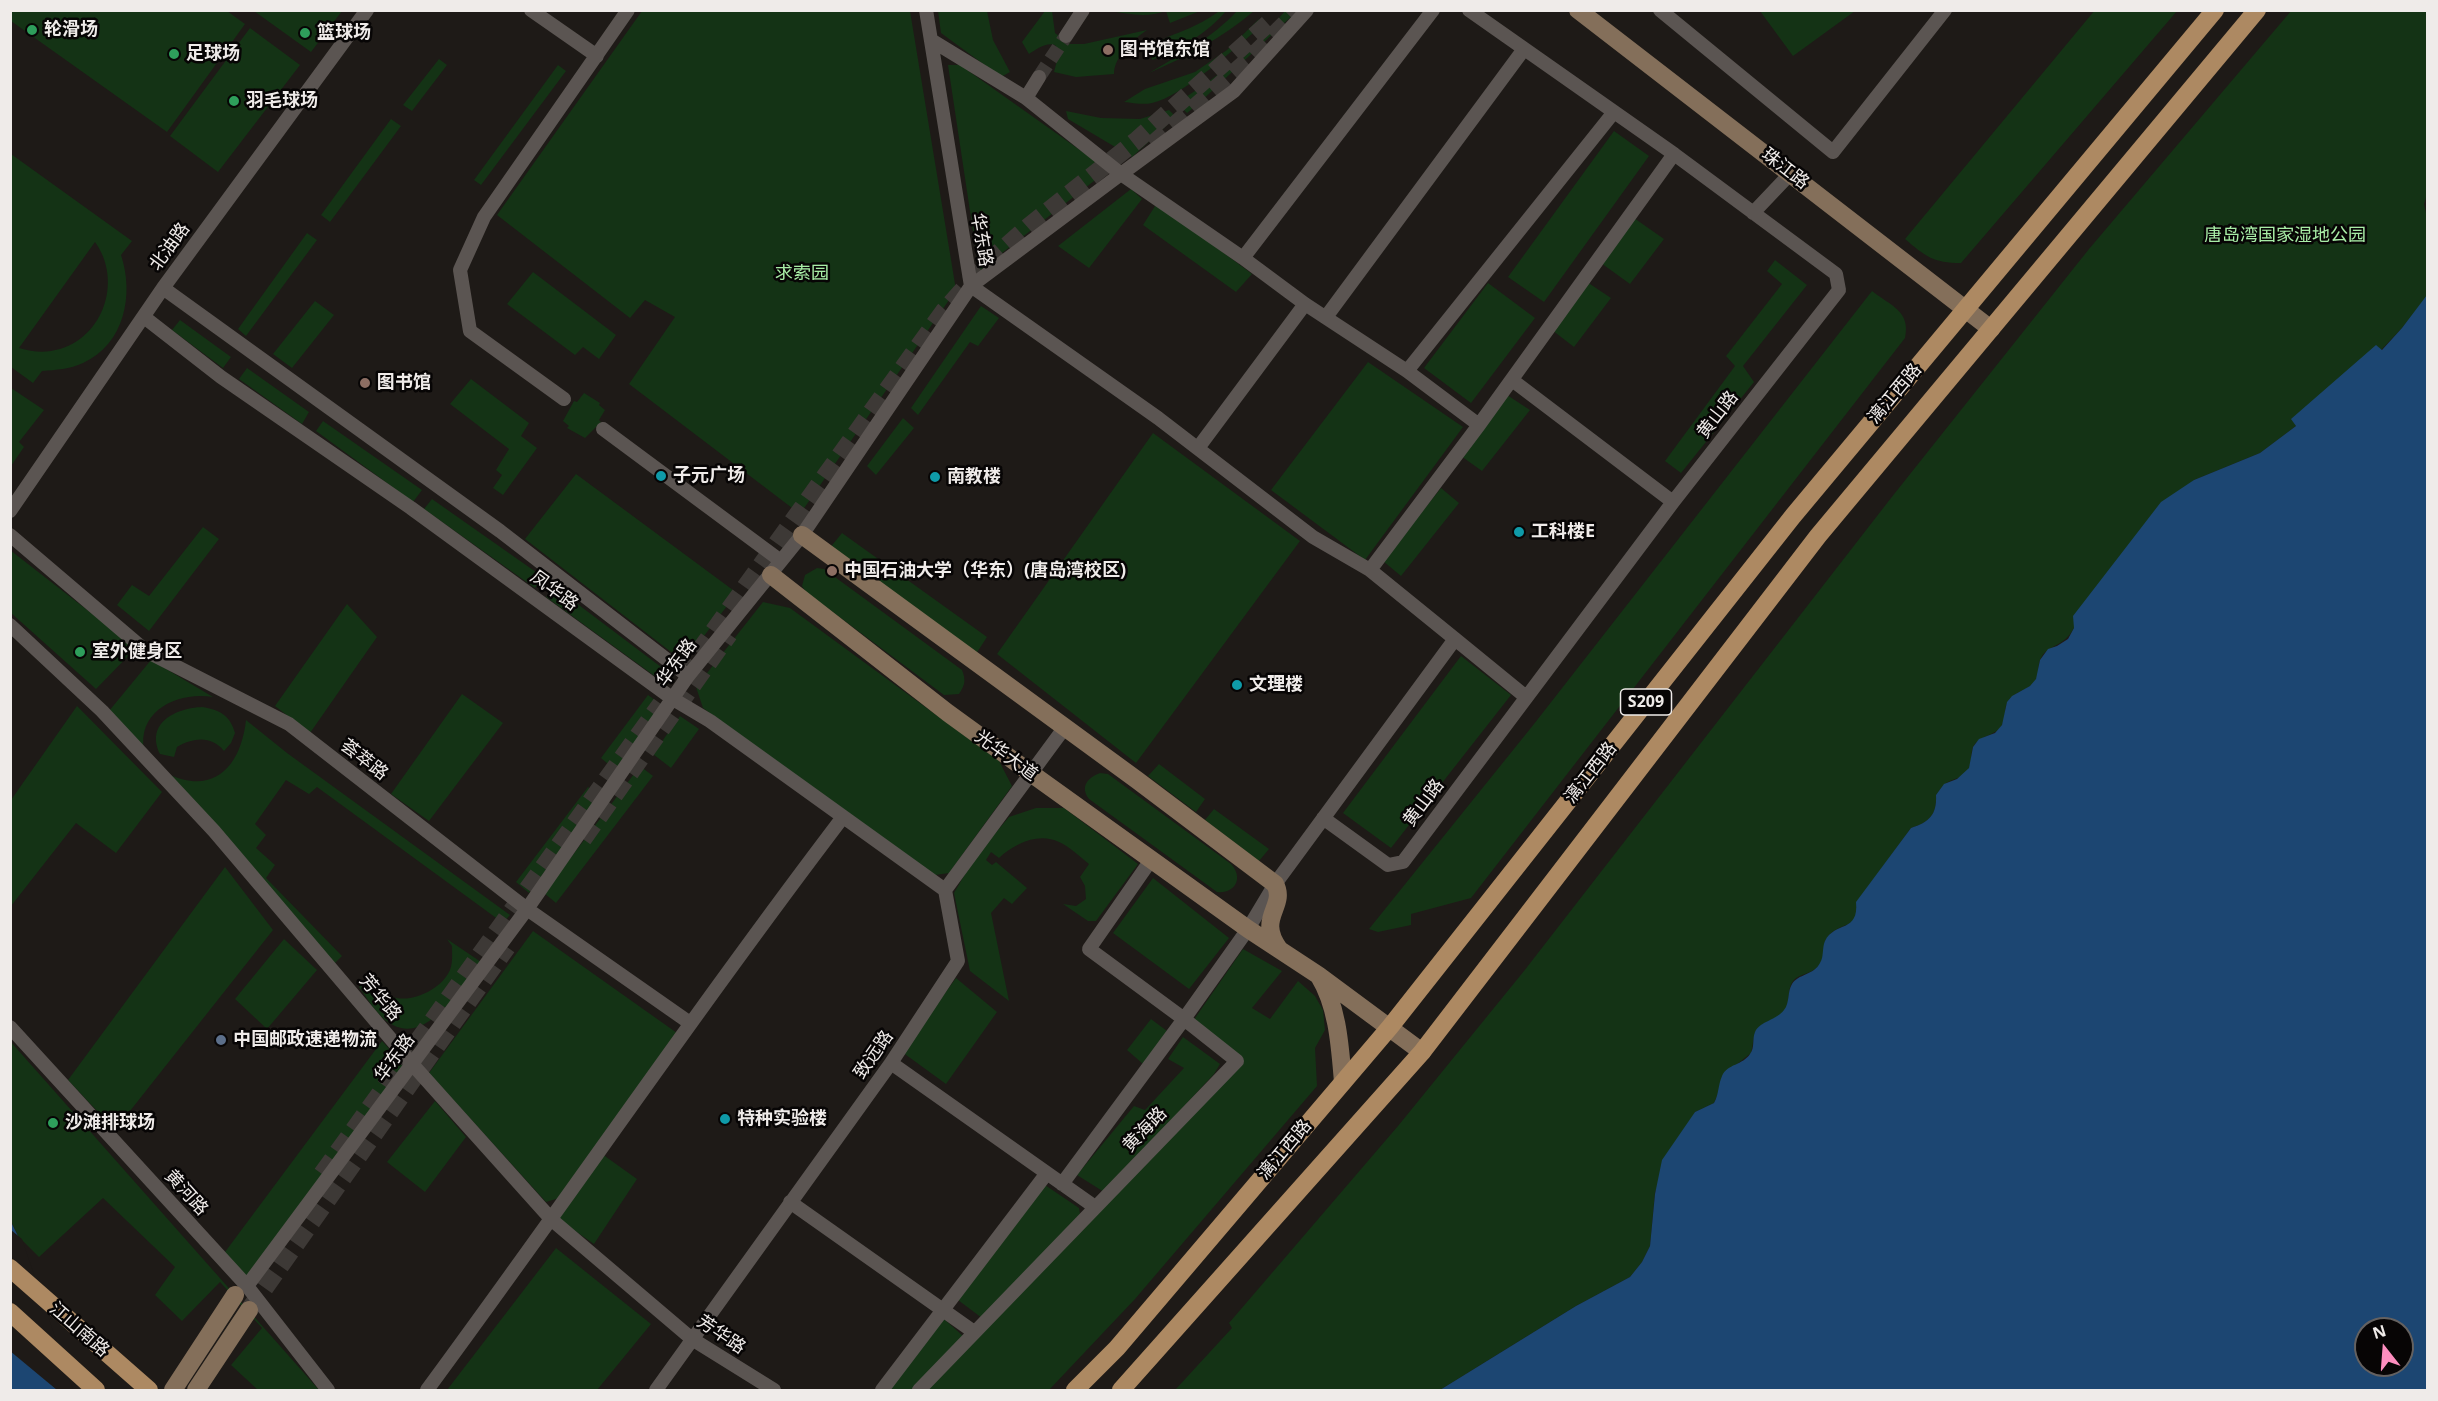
<!DOCTYPE html>
<meta charset="utf-8">
<style>
body{margin:0}
#map{position:relative;width:2438px;height:1401px;overflow:hidden;background:#1e1a17;font-family:"Noto Sans",sans-serif}
canvas{display:block}
.frame{position:absolute;inset:0;border:12px solid #efebe9;pointer-events:none}
.north{position:absolute;left:2354px;top:1317px;width:60px;height:60px;box-sizing:border-box;background:#070505;border:2px solid #646160;border-radius:50%;rotate:343deg;font-size:16px;font-weight:700;line-height:24px;text-align:center;color:#efebe9}
.north::after{content:'';display:block;margin:auto;width:21px;height:27px;background:#fd8ebf;clip-path:polygon(50% 0,100% 100%,50% 72%,0 100%)}
</style>
<div id="map">
<canvas width="2438" height="1401"></canvas>
<div class="frame"></div>
<div class="north">N</div>
</div>
<script>
const ctx = document.querySelector('canvas').getContext('2d');
ctx.lineJoin = 'round';
function paint(path, color) { ctx.fillStyle = color; ctx.fill(path, 'evenodd'); }
function strokePath(path, color, width, dash) { ctx.strokeStyle = color; ctx.lineWidth = width; ctx.lineCap = dash ? 'butt' : 'round'; ctx.setLineDash(dash || []); ctx.stroke(path); }
function drawText(font, color, halo, rows, align = 'center') {
  ctx.font = font + ' "Noto Sans","Noto Sans SC",sans-serif'; ctx.lineWidth = 5; ctx.setLineDash([]); ctx.textBaseline = 'middle'; ctx.strokeStyle = halo; ctx.fillStyle = color; for (const [text, x, y, turn = 0] of rows) {
    ctx.save(); ctx.translate(x, y); ctx.rotate((+turn || 0) * Math.PI / 180); ctx.textAlign = isNaN(turn) ? turn : align; if (halo) ctx.strokeText(text, 0, 0); ctx.fillText(text, 0, 0); ctx.restore();
  }
}
const green = new Path2D(`
 M1221,10l5,1c-18,22 -47,39 -74,49l-1,-10c12,-15 29,-16 45,-25 9,-4 17,-10 25,-15z
 M1286,10l11,1 -100,94 -10,8 -6,-6v-7c40,-25 74,-54 105,-90z
 M2095,10l82,1 -216,252c-28,0 -36,-7 -56,-24z
 M10,11h217l18,13 -78,108 -156,-111z
 M254,11h88l-31,41z
 M642,11h268l46,279 -156,224 -171,-130 46,-67 -30,-17 -15,18 -133,-103z
 M938,11h49l6,29 17,32 -9,5 -60,-44z
 M1045,11h7l3,22 14,11h15l63,-14c-13,9 -33,26 -33,44l-38,3 -22,-5 5,-19 -4,-8c-9,-3 -18,4 -26,9l-7,-12z
 M1109,11l91,-1v1l-30,12 -4,-12c-19,7 -37,3 -57,0z
 M1237,11h17c-32,27 -66,45 -105,62 32,-19 63,-35 88,-62z
 M1760,11h95l-62,45z
 M2291,11h136l1,180 -4,13 4,18v73l-26,33 -21,22 -4,-4 -85,73 4,7 -36,27 -66,27 -120,148c-11,20 -26,16 -33,30 -4,6 -1,16 -5,22 -7,11 -23,11 -29,23 -3,7 -1,16 -5,22 -6,11 -23,10 -29,22 -3,7 0,15 -5,23 -6,9 -15,8 -23,14 -4,3 -6,8 -9,11 1,20 -7,27 -25,33l-54,74c2,27 -12,19 -27,32 -9,9 -4,21 -10,30 -6,9 -16,9 -24,14 -10,8 -5,21 -10,31 -6,11 -23,11 -30,22 -3,6 -3,15 -5,22l-29,23 -2,13 -6,14 -19,9 -40,80 -5,54 -8,16 -12,15 -54,29 -136,84h-265l57,-62 -3,-5 169,-197 126,-155 367,-473 198,-249z
 M1259,19v9c-25,21 -76,68 -107,75 -8,2 -19,0 -28,-1l21,-13 50,-17 32,-22z
 M250,28l50,37 -82,107 -48,-36z
 M439,59l8,6 -35,46 -9,-6z
 M558,65l8,6 -85,114 -7,-5z
 M948,65h12l148,105 -129,101z
 M1169,110l7,7 -44,40 -64,-38 -2,-8 35,7 39,1z
 M391,119l10,7 -71,96 -9,-7z
 M1614,131l35,25 -105,146 -36,-25z
 M11,154l121,87 -11,14c13,39 4,89 -38,108 -13,6 -27,7 -41,8l-9,12 -22,-16zM95,242c29,40 7,101 -44,109 -11,2 -21,0 -32,-3z
 M1131,189l11,10 -53,69 -31,-22z
 M1157,203l95,71 -16,18 -93,-67z
 M1634,218l30,21 -34,45 -29,-21z
 M307,233l10,7 -71,96 -8,-7z
 M1775,260l32,25 -64,81 11,16 -73,91 -16,-12 70,-95 -9,-10 56,-72 -15,-13z
 M533,272l83,63 -17,24 -16,-12 -8,8 -68,-51z
 M1587,282l24,16 -37,49 -22,-17z
 M1488,283l47,35 -64,85 -47,-35z
 M1872,291c19,15 39,20 33,47l-434,560 -60,16v11l-33,7 -9,-3 165,-205z
 M315,301l19,14 -42,53 -19,-14z
 M981,306l18,12 -21,28 -8,-4 -52,73 -7,-7z
 M180,320l51,37 -8,11 -51,-38z
 M1368,362l95,65 -98,133 -94,-70z
 M247,368l62,44 -7,12 -63,-45z
 M471,379l58,44 -8,13 16,12 -34,47 -10,-7 9,-13 -6,-5 13,-21 -59,-45z
 M11,388l33,22 -25,32 5,5 -13,19z
 M584,393l16,10 -1,2 6,5 -6,10 2,2 -16,16 -18,-10 2,-2 -6,-5 11,-20 3,1z
 M1507,395l23,15 -48,61 -21,-15z
 M903,418l11,10 -38,47 -9,-9z
 M323,421l99,69 -9,12 -97,-71z
 M1153,433l147,108 -164,222 -139,-109z
 M576,474l161,119 -53,69 -159,-123z
 M1441,488l18,15 -58,73 -18,-15z
 M432,499l111,78 -8,11 -111,-79z
 M203,527l16,12 -70,92 -32,-26 15,-20 17,11z
 M842,533l145,104 -11,17 -147,-105z
 M10,550l126,98 -40,41 -85,-76z
 M817,568l7,1 138,101c4,10 3,15 -3,24l-15,1 -138,-103 -4,-6 3,-11z
 M555,587l118,89 -6,9 -121,-88z
 M763,602l27,6 209,153 13,25 -63,87 -14,2 -232,-167 -7,-21z
 M347,604l30,33 -67,96 -35,-27z
 M1461,656l50,39 -120,153 -48,-35z
 M151,660l62,37c-34,-6 -76,13 -69,53l-35,-39z
 M462,694l41,29 -74,98 -38,-27z
 M648,695l14,10 -47,65 -14,-12z
 M77,706l85,86 -46,61 -40,-30 -65,83v-106z
 M202,707c18,3 28,8 33,26l-4,10 -7,8c-13,-16 -31,-13 -47,-4l-3,10 -14,-3c-15,-31 16,-46 42,-47z
 M680,716l19,13 -28,39 -18,-14z
 M246,720l41,33 223,162 -7,8 -186,-136 -8,7 -23,-14 -31,44 11,11 -10,13 19,17 -9,13 76,78 -8,8 -166,-190c47,22 73,-9 78,-54z
 M1159,764l46,35 -9,13 -48,-36z
 M640,766l13,10 -97,127 -12,-10z
 M1100,773l8,1 123,90c13,14 4,30 -14,28l-128,-93c-9,-12 -2,-21 11,-26z
 M588,787l12,8 -71,98 -13,-11z
 M1036,808h28l74,56 -42,57h-8l-25,-17 13,2 10,-7 -1,-13 -5,-9 9,-13c-9,-7 -19,-17 -30,-22 -21,-10 -45,2 -60,16l-8,-6 -5,8 6,5 4,-3 31,26 -15,16 -8,-6 -13,15 18,88 -39,-30 -16,-78 21,-36 34,-40z
 M1214,809l55,40 -10,12 -54,-41z
 M225,867l48,63 -158,200 -47,-50z
 M1153,878l76,60 -40,51 -76,-56z
 M533,931l144,102 -118,165 -13,4 -117,-129z
 M284,939l33,31 -50,59 -32,-30z
 M447,939l34,23c-19,23 -52,82 -88,63 -15,-7 -25,-26 -34,-38l8,-8c7,5 15,13 23,17 20,9 52,-7 60,-26 3,-8 2,-16 2,-24z
 M1243,949l39,22 -30,37 18,11 28,-38 17,15 8,14 2,20 -10,18 2,38 -182,213 -86,91h-125l315,-328 -46,-41z
 M956,978l41,34 -51,72 -44,-32z
 M1151,1019l16,12 -24,33 -16,-14z
 M1183,1037l37,27 -6,10 -110,118 -27,-17 57,-69 11,4 39,-42 -16,-9z
 M10,1041l309,349h-61l-27,-25 31,-37 -42,-46 -38,39 -27,-26 20,-28 -72,-69 -64,59 -21,-21 -8,-17z
 M382,1041l23,25 -159,211 -21,-25z
 M435,1101l31,36 -41,55 -38,-30z
 M602,1154l35,25 -43,65 -36,-25z
 M1045,1185l34,23 1,6 -98,104 -24,-18z
 M556,1248l95,76 -54,66h-150z
 M944,1319l19,17 -52,54h-23z`);
const water = new Path2D(`
 M2427,295v1095h-987l136,-84 54,-29 12,-15 8,-16 5,-52 7,-34 33,-48 19,-9c5,-9 4,-18 8,-27 5,-12 21,-11 28,-22 5,-6 2,-15 5,-22 5,-11 22,-12 29,-22 6,-7 3,-18 8,-26 6,-10 22,-9 28,-21 4,-6 2,-16 5,-22 10,-20 34,-8 31,-39l55,-74c18,-6 26,-13 25,-33l8,-11 13,-5 12,-11 4,-21 6,-8 16,-6 7,-8 5,-23 5,-6 18,-10 6,-7 4,-19 8,-11 9,-3 11,-7 6,-11 -1,-12 88,-114 33,-22 66,-27 36,-27 -5,-7 85,-74 6,5 20,-22zM2366,1329h36v36h-36z
 M10,1220l8,16 52,154h-59z`);
const pier = new Path2D(`
 M11,1230l11,9 51,151h-16l-47,-39z`);
const streetTunnel = new Path2D(`
 M1039,77l27,-41`);
const secondaryTunnel = new Path2D(`
 M1152,145l100,-88 47,-47
 M682,675l262,-364 43,-48 41,-36 109,-87 133,-118
 M583,839l146,-205
 M322,1174l339,-470
 M249,1310l258,-363`);
const street = new Path2D(`
 M531,10l66,46
 M1660,10l173,142 112,-142
 M1066,36l17,-26
 M931,40l95,58 95,76 113,-83 73,-81
 M1026,98l13,-21
 M1753,213l37,-39
 M1243,258l190,-248
 M163,288l337,243 188,145
 M144,317l77,60 190,131 262,191 37,22 235,169
 M1326,317l198,-268
 M1407,371l207,-259
 M1512,380l161,122
 M564,399l-94,-68 -10,-61 24,-53 144,-207
 M603,429l178,132
 M1198,448l107,-144
 M10,511l153,-223 204,-278
 M10,535l136,116 143,73 238,185 163,114
 M1370,570l109,-145 195,-271
 M10,625l92,86 112,120 199,234 139,155 140,119 82,51
 M1455,639l71,58
 M1323,818l65,47 15,-3 270,-360 166,-212 -3,-16 -162,-120 -205,-144
 M10,1027l237,259 81,104
 M891,1063l204,144
 M1062,1184l122,-165 -95,-70 62,-89
 M790,1202l184,130
 M247,1286l280,-377 161,-233 114,-141 169,-249 -45,-276
 M427,1390c140,-190 273,-385 416,-573
 M656,1390l235,-327 67,-102 -13,-71 120,-163
 M882,1390l165,-217
 M919,1390l318,-329 -53,-42 64,-90 27,-45 180,-245 -85,-69 -57,-33 -155,-119 -187,-132 150,-112 122,84 62,46 102,67 72,54`);
const secondary = new Path2D(`
 M1578,10l413,319
 M802,535l335,245 138,104c12,23 -19,33 4,65
 M771,575l177,138 84,61 216,155 70,46 104,77
 M1319,976c19,31 21,71 24,106
 M173,1390l62,-95
 M196,1390l53,-80`);
const primary = new Path2D(`
 M10,1268l139,122
 M10,1312l86,78
 M1075,1390l42,-42 273,-321 403,-511 422,-506
 M1121,1390l301,-338 396,-516 439,-526`);
const markers = [
 [32,30,6,"#2e9e5b"],
 [305,33,6,"#2e9e5b"],
 [1108,50,6,"#8d6e63"],
 [174,54,6,"#2e9e5b"],
 [234,101,6,"#2e9e5b"],
 [365,383,6,"#8d6e63"],
 [661,476,6,"#0f9aa8"],
 [935,477,6,"#0f9aa8"],
 [1519,532,6,"#0f9aa8"],
 [832,571,6,"#8d6e63"],
 [80,652,6,"#2e9e5b"],
 [1237,685,6,"#0f9aa8"],
 [221,1040,6,"#5c6f8a"],
 [725,1119,6,"#0f9aa8"],
 [53,1123,6,"#2e9e5b"]
];
const shields = [
 [1646,702,51]
];
const shieldNames = [
 ["S209",1646,702]
];
const poiNames = [
 ["轮滑场",44,30],
 ["篮球场",317,33],
 ["图书馆东馆",1120,50],
 ["足球场",186,54],
 ["羽毛球场",246,101],
 ["图书馆",377,383],
 ["子元广场",673,476],
 ["南教楼",947,477],
 ["工科楼E",1531,532],
 ["中国石油大学（华东）(唐岛湾校区)",844,571],
 ["室外健身区",92,652],
 ["文理楼",1249,685],
 ["中国邮政速递物流",233,1040],
 ["特种实验楼",737,1119],
 ["沙滩排球场",65,1123]
];
const streetNames = [
 ["珠江路",1785,169,38],
 ["华东路",981,240,80],
 ["北油路",170,247,-54],
 ["漓江西路",1895,394,-50],
 ["黄山路",1718,415,-52],
 ["凤华路",554,591,36],
 ["华东路",677,663,-54],
 ["光华大道",1006,756,36],
 ["荟萃路",364,760,38],
 ["漓江西路",1591,773,-52],
 ["黄山路",1424,803,-53],
 ["芳华路",380,998,50],
 ["致远路",874,1055,-55],
 ["华东路",395,1058,-54],
 ["黄海路",1145,1130,-46],
 ["漓江西路",1285,1150,-50],
 ["黄河路",186,1193,48],
 ["江山南路",79,1330,41],
 ["芳华路",721,1335,34]
];
const parkNames = [
 ["唐岛湾国家湿地公园",2285,236],
 ["求索园",802,274]
];
paint(green, '#143315');
paint(water, '#1c4672');
paint(pier, '#1e1a17');
strokePath(streetTunnel, '#3d3936', 14, [14, 7]);
strokePath(secondaryTunnel, '#3d3936', 18, [18, 9]);
strokePath(street, '#5b5552', 14);
strokePath(secondary, '#846f5a', 18);
strokePath(primary, '#ad8962', 18);
for (const [x, y, r, color] of markers) { const dot = new Path2D(); dot.arc(x, y, r, 0, 2 * Math.PI); ctx.fillStyle = color; ctx.fill(dot); strokePath(dot, '#070505', 2); }
for (const [x, y, w] of shields) { const box = new Path2D(); box.roundRect(x - w / 2, y - 13, w, 26, 4.5); ctx.fillStyle = '#070505'; ctx.fill(box); strokePath(box, '#efebe9', 1.5); }
drawText('bold 16px', '#efebe9', null, shieldNames);
drawText('bold 18px', '#efebe9', '#070505', poiNames, 'left');
drawText('18px', '#efebe9', '#070505', streetNames);
drawText('18px', '#a8eda6', '#070505', parkNames);
</script>
